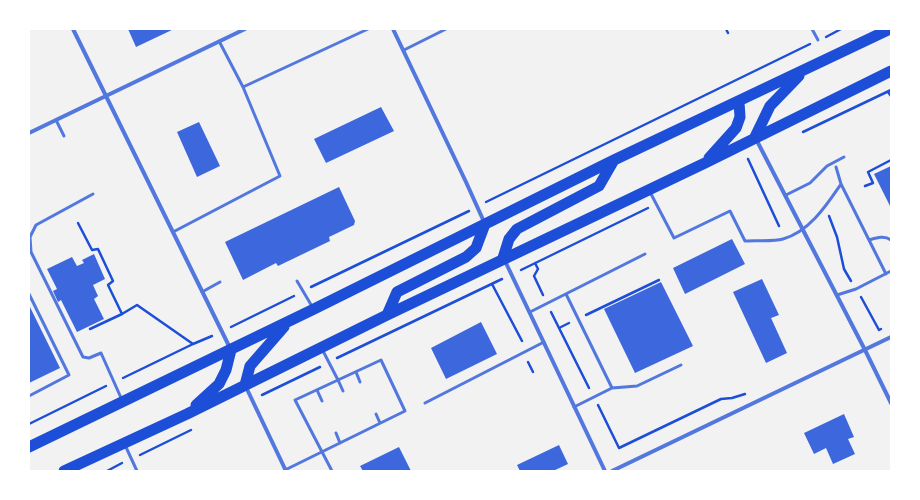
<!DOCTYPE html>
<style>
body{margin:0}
#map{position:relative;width:920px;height:500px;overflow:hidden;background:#f2f2f2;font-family:Mulish,sans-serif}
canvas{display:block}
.frame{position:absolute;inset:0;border:30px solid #fff;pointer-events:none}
</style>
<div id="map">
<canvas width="920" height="500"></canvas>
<div class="frame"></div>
</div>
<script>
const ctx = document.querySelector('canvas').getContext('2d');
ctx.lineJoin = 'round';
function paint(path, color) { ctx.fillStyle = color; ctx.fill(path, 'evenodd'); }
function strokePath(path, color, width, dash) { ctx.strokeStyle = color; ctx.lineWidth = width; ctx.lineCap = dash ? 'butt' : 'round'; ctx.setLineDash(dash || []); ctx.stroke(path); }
const building = new Path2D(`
 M128,29h46l-38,18z
 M381,107l13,24 -68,32 -12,-24z
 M199,122l21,44 -23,11 -20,-45z
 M891,166v42l-17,-34z
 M339,187l16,34 -1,4 -25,12 1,4 -52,25 -2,-3 -33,17 -18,-38z
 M732,239l13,25 -60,30 -12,-26z
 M94,254l11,25 -12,6 5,11 -4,3 10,20 -27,13 -16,-32 -3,2 -5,-11 4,-2 -10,-20 25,-12 5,9 7,-3 -2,-3z
 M762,279l17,36 -8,3 16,35 -21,10 -33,-71z
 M661,282l32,64 -58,27 -31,-64z
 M29,305l31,63 -31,15z
 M481,322l16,32 -51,25 -15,-31z
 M844,414l10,23 -6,2 7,15 -22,10 -7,-16 -12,6 -10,-21z
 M559,445l9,19 -15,7h-33l-3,-6z
 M399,447l12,24h-48l-3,-5z`);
const path = new Path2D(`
 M726,29l2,4
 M826,37l15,-8
 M888,92l3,4
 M803,132l88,-42
 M748,159l31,67
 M865,186l8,-3 -5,-11 23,-12
 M486,202l324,-158
 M829,216l8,21 7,32 7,12
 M78,223l14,27 6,-1 15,32 -5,4 14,29 15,-9 56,39 19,-8
 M535,263l3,6 -4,7 9,19
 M521,270l127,-62
 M492,284l30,57
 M311,287l158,-76
 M861,297l18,33 2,-1
 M551,312l8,16 10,-5
 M586,315l73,-35
 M231,327l63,-31
 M559,328l30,60
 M90,329l32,-15
 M337,358l165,-79
 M528,362l5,10
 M123,378l70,-34
 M262,395l58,-28
 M598,405l21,43 102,-49 11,-1 13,-4
 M29,424l77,-38
 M140,455l51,-25
 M107,471l15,-8`);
const service = new Path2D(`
 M812,29l6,11
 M404,50l42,-21
 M243,87l125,-58
 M56,120l8,16
 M836,167l5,17 45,90
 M650,192l24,46 56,-27 15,30c11,-1 28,1 38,-2 26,-7 43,-33 58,-55
 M93,194l-57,31 -6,12 1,15 52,105 6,1 12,-5 21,47
 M786,195l24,-12 17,-17 17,-9
 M173,232l107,-56 -37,-89 -24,-46
 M869,240c7,-2 15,-5 22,0
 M297,281l16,27
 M202,292l18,-10
 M29,294l40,81 -40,21
 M566,294l46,94
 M837,295l19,-6 35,-18
 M530,312l115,-58
 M356,372l4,10
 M317,390l5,11
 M425,403l119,-61
 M574,407l38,-19 25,-2 44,-21
 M376,414l4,9
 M336,433l4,10
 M125,445l12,26
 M285,470l120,-59 -24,-51 -43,20 -16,-31
 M332,471l-37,-71 43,-20 5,11`);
const minor = new Path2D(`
 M73,29l157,319
 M393,29l73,153 19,42
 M29,133l216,-104
 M756,139l109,211 26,53
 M505,261l100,210
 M245,385l41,86
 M612,471l279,-134`);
const trunk = new Path2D(`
 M755,137l15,-31 29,-30
 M709,158l27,-30 4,-11 -1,-15
 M503,258l6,-19 8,-10 82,-43 15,-26
 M387,315l10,-23 69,-35 10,-9 9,-24
 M245,385l5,-19 34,-39
 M196,405l23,-21 7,-14 5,-20
 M29,447l285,-138 300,-149 276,-131
 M64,471l123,-57 200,-99 318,-152 186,-92`);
paint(building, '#3d67dc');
strokePath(path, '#1d4ed8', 2.5);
strokePath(service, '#5277de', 3);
strokePath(minor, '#5277de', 4);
strokePath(trunk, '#1d4ed8', 11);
</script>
